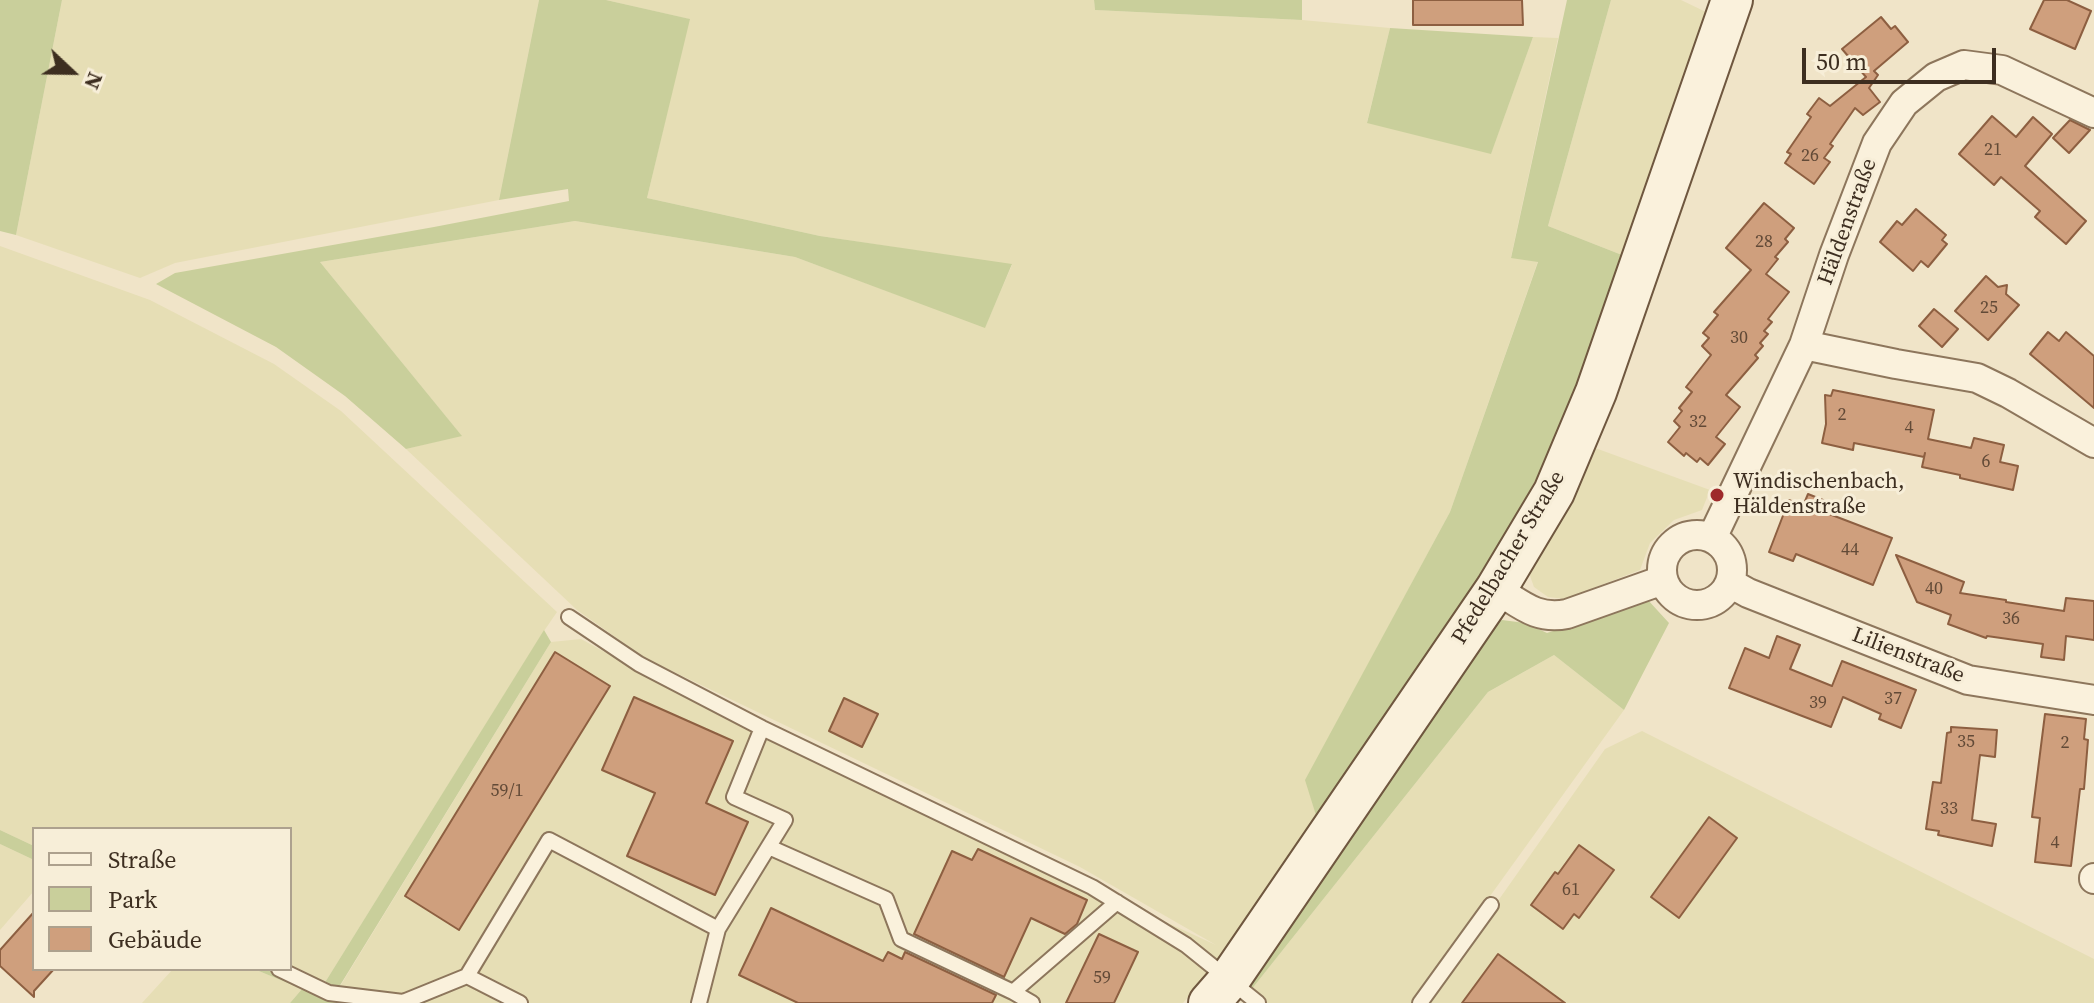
<!DOCTYPE html>
<meta charset="utf-8">
<style>
body{margin:0}
#map{position:relative;width:2094px;height:1003px;overflow:hidden;background:#f0e4c8;font-family:"Source Serif 4",serif}
canvas{display:block}
.legend{position:absolute;left:32px;top:827px;width:260px;height:144px;box-sizing:border-box;background:#f7eed8;border:2px solid #ada18e;margin:0;padding:10px 14px;list-style:none;font-size:24px;color:#3d2e20}
.legend li{display:flex;align-items:center;gap:16px;height:40px}
.legend b{width:40px;border:2px solid #ada18e}
.north{position:absolute;left:32px;top:32px;width:80px;height:80px;-webkit-text-stroke:6px #f7eed8;paint-order:stroke;rotate:112deg;font-size:22px;font-weight:700;line-height:32px;text-align:center;color:#3d2e20}
.north::after{content:'';display:block;margin:auto;width:28px;height:36px;background:#3d2e20;clip-path:polygon(50% 0,100% 100%,50% 72%,0 100%)}
.scale{position:absolute;left:1802px;top:48px;width:194px;height:36px;box-sizing:border-box;border:4px solid #3d2e20;border-top:0;padding-left:10px;font-size:24px;line-height:28px;white-space:nowrap;color:#3d2e20;-webkit-text-stroke:6px #f7eed8;paint-order:stroke}
</style>
<div id="map">
<canvas width="2094" height="1003"></canvas>
<ul class="legend">
<li><b style="height:10px;background:#faf1dc"></b>Straße</li>
<li><b style="height:22px;background:#c9cf9b"></b>Park</li>
<li><b style="height:22px;background:#cf9f7d"></b>Gebäude</li>
</ul>
<div class="north">N</div>
<div class="scale">50 m</div>
</div>
<script>
const ctx = document.querySelector('canvas').getContext('2d');
ctx.lineJoin = 'round';
function paint(path, color) { ctx.fillStyle = color; ctx.fill(path, 'evenodd'); }
function strokePath(path, color, width, dash) { ctx.strokeStyle = color; ctx.lineWidth = width; ctx.lineCap = dash ? 'butt' : 'round'; ctx.setLineDash(dash || []); ctx.stroke(path); }
function drawText(font, color, halo, rows, align = 'center') {
  ctx.font = font + ' "Source Serif 4",serif'; ctx.lineWidth = 6; ctx.setLineDash([]); ctx.textBaseline = 'middle'; ctx.strokeStyle = halo; ctx.fillStyle = color; for (const [text, x, y, turn = 0] of rows) {
    ctx.save(); ctx.translate(x, y); ctx.rotate((+turn || 0) * Math.PI / 180); ctx.textAlign = isNaN(turn) ? turn : align; if (halo) ctx.strokeText(text, 0, 0); ctx.fillText(text, 0, 0); ctx.restore();
  }
}
const farmland = new Path2D(`
 M62,0h477l-40,200 -324,63 -35,15 -124,-43z
 M606,0h488l1,10 207,10 88,8 -23,94 124,31 42,-116 25,1 -47,219 27,4 -88,251 -144,268 13,45 -92,126 -44,52h-812l-32,-15 212,-346 30,-3 166,91 469,215 -136,-78 -435,-209 -68,-48 -171,-161 55,-14 -141,-173 255,-41 220,36 190,70 27,-62 -192,-29 -173,-38 42,-179z
 M1611,0h70l27,13 -86,242 -74,-29z
 M0,246l150,54 124,64 67,47 216,201 -13,19 -220,353 -34,-16v-139h-256v17l-34,-16z
 M1587,445l123,45 -8,20 -28,10 -24,23 -10,27 -75,29 -17,-2 -14,-10 -5,-14 4,-21z
 M1554,655l70,55 -211,293h-146l-16,-13 237,-298z
 M1642,731l452,228v44h-668l179,-254z
 M0,844l34,16v31l-34,39z
 M173,969h81l48,20 -12,14h-148z`);
const green = new Path2D(`
 M0,0h62l-46,235 -16,-4z
 M539,0h67l84,19 -43,179 173,38 192,28 -27,64 -190,-71 -220,-36 -255,41 142,174 -56,13 -61,-53 -69,-49 -120,-63 19,-11 259,-46 135,-26 -1,-12 -69,11z
 M1094,0h208v20l-207,-10z
 M1567,0h44l-63,226 74,29 -35,104 -46,111 -58,105 -164,250 -14,-45 145,-268 88,-250 -27,-4z
 M1390,28l143,9 -42,117 -124,-31z
 M1647,599l22,24 -45,87 -70,-55 -66,37 -237,298v-22l233,-339 18,-9 23,3 22,10z
 M544,630l7,12 -212,345 32,16h-81l12,-14 -48,-20h36l34,15z
 M0,830l34,16v14l-34,-16z`);
const building = new Path2D(`
 M1413,0h109l1,25h-110z
 M2044,0h23l24,11 -16,38 -45,-20z
 M1881,17l10,12 4,-3 13,16 -34,29 4,4 -9,13 11,14 -17,13 -8,-7 -25,36 3,2 -9,12 6,4 -16,22 -29,-21 6,-9 -4,-2 24,-35 -4,-3 12,-16 11,8 36,-29 -24,-28z
 M1992,116l24,21 17,-20 19,17 -27,32 61,55 -20,23 -31,-27 5,-6 -39,-34 -7,8 -35,-31z
 M2070,120l20,10 -21,23 -16,-15z
 M1764,203l30,25 -9,11 3,3 -13,15 3,2 -12,15 23,18 -21,27 4,3 -8,9 4,3 -8,9 3,3 -8,9 3,3 -32,37 14,12 -24,30 9,7 -17,21 -8,-7 -3,4 -11,-9 -2,3 -16,-14 12,-15 -6,-6 8,-10 -3,-3 13,-16 -6,-5 25,-32 -9,-9 7,-8 -6,-5 15,-18 -4,-3 37,-42 -25,-22z
 M1916,209l30,26 -4,5 5,4 -19,23 -7,-6 -8,10 -33,-29 17,-21 5,4z
 M1986,276l12,11 9,-2 -1,9 13,11 -31,35 -33,-29z
 M1934,309l24,20 -16,18 -23,-21z
 M2048,332l11,9 7,-9 28,24v52l-64,-54z
 M1833,390l101,20 -6,29 43,9 3,-10 30,7 -4,17 18,4 -5,24 -53,-12v-3l-38,-8 3,-14 -1,4 -70,-14 -1,7 -31,-7 4,-19 -1,-29 6,1z
 M1808,494l20,8 -4,10 68,26 -19,47 -77,-31 -3,7 -24,-9 20,-52 14,6z
 M1896,555l68,27 -4,11 46,7v2l58,9 2,-13 28,3v39l-28,-4 -2,24 -23,-3 2,-13 -56,-8 -1,2 -38,-14 3,-9 -34,-13z
 M1777,636l23,9 -10,24 42,17 10,-25 74,29 -15,38 -22,-9 2,-5 -38,-17 -12,30 -102,-39 16,-40 24,10z
 M555,652l55,34 -151,244 -54,-34z
 M634,697l99,44 -27,62 42,19 -33,73 -88,-39 28,-63 -53,-23z
 M844,698l34,16 -16,33 -33,-16z
 M2045,714l41,5 -2,20 4,1 -4,49h-4l-9,77 -36,-4 5,-44 -8,-1z
 M1951,727l46,3 -2,27 -15,-2 -8,65 24,4 -4,22 -54,-11 1,-4 -13,-2 7,-47 8,1 6,-50 4,-1z
 M1709,817l28,21 -58,80 -28,-21z
 M1579,845l35,25 -35,48 -5,-4 -11,15 -32,-24 24,-33 3,2z
 M978,849l109,51 -10,24 -12,10 -34,-16 -27,59 -90,-43 38,-83 20,9z
 M771,908l112,53 5,-9 14,7 3,-7 91,43 -4,8h-194l-59,-28z
 M34,912v57h20l-20,22v6l-34,-31v-16z
 M1099,934l39,18 -24,51h-48z
 M1498,954l67,49h-103z`);
const lane = new Path2D(`
 M569,617l70,47 123,64 330,159 94,58 72,58
 M769,847l117,52 15,40 112,53 104,-90
 M279,969l50,24 74,9 64,-26 82,-136 169,89 67,-109 -51,-23 28,-69
 M467,976l53,27
 M1013,992l19,11
 M699,1003l19,-74
 M1420,1003l71,-98`);
const street = new Path2D(`
 M1804,345l92,19 81,14 31,15 86,50
 M1662 570a35 35 0 1 1 70 0a35 35 0 1 1-70 0Z
 M1712,538l92,-193 30,-90 43,-112 27,-40 32,-26 28,-12 38,5 92,43
 M1730,583l18,10 220,87 126,20
 M1496,589c25,15 40,31 71,25l96,-34
 M2094,879v-1`);
const secondary = new Path2D(`
 M1209,1003l20,-23 267,-391 58,-97 42,-100 136,-392`);
const markers = [
 [1717,495,8,"#9e2a2b"]
];
const numberNames = [
 ["21",1993,150],
 ["26",1810,156],
 ["28",1764,242],
 ["25",1989,308],
 ["30",1739,338],
 ["2",1842,415],
 ["32",1698,422],
 ["4",1909,428],
 ["6",1986,462],
 ["44",1850,550],
 ["40",1934,589],
 ["36",2011,619],
 ["37",1893,699],
 ["39",1818,703],
 ["35",1966,742],
 ["2",2065,743],
 ["59/1",507,791],
 ["33",1949,809],
 ["4",2055,843],
 ["61",1571,890],
 ["59",1102,978]
];
const streetNames = [
 ["Häldenstraße",1848,222,-70],
 ["Pfedelbacher Straße",1509,558,-59],
 ["Lilienstraße",1908,656,21]
];
const poiNames = [
 ["Windischenbach,",1733,482],
 ["Häldenstraße",1733,507]
];
paint(farmland, '#e6deb5');
paint(green, '#c9cf9b');
paint(building, '#cf9f7d');
strokePath(building, '#8d5f41', 2);
strokePath(lane, '#8d765c', 18);
strokePath(street, '#8d765c', 32);
strokePath(secondary, '#6f573f', 44);
strokePath(lane, '#faf1dc', 14);
strokePath(street, '#faf1dc', 28);
strokePath(secondary, '#faf1dc', 40);
for (const [x, y, r, color] of markers) { const dot = new Path2D(); dot.arc(x, y, r, 0, 2 * Math.PI); ctx.fillStyle = color; ctx.fill(dot); strokePath(dot, '#f7eed8', 3); }
drawText('18px', '#624a37', null, numberNames);
drawText('22px', '#3d2e20', '#f7eed8', streetNames);
drawText('22px', '#3d2e20', '#f7eed8', poiNames, 'left');
</script>
